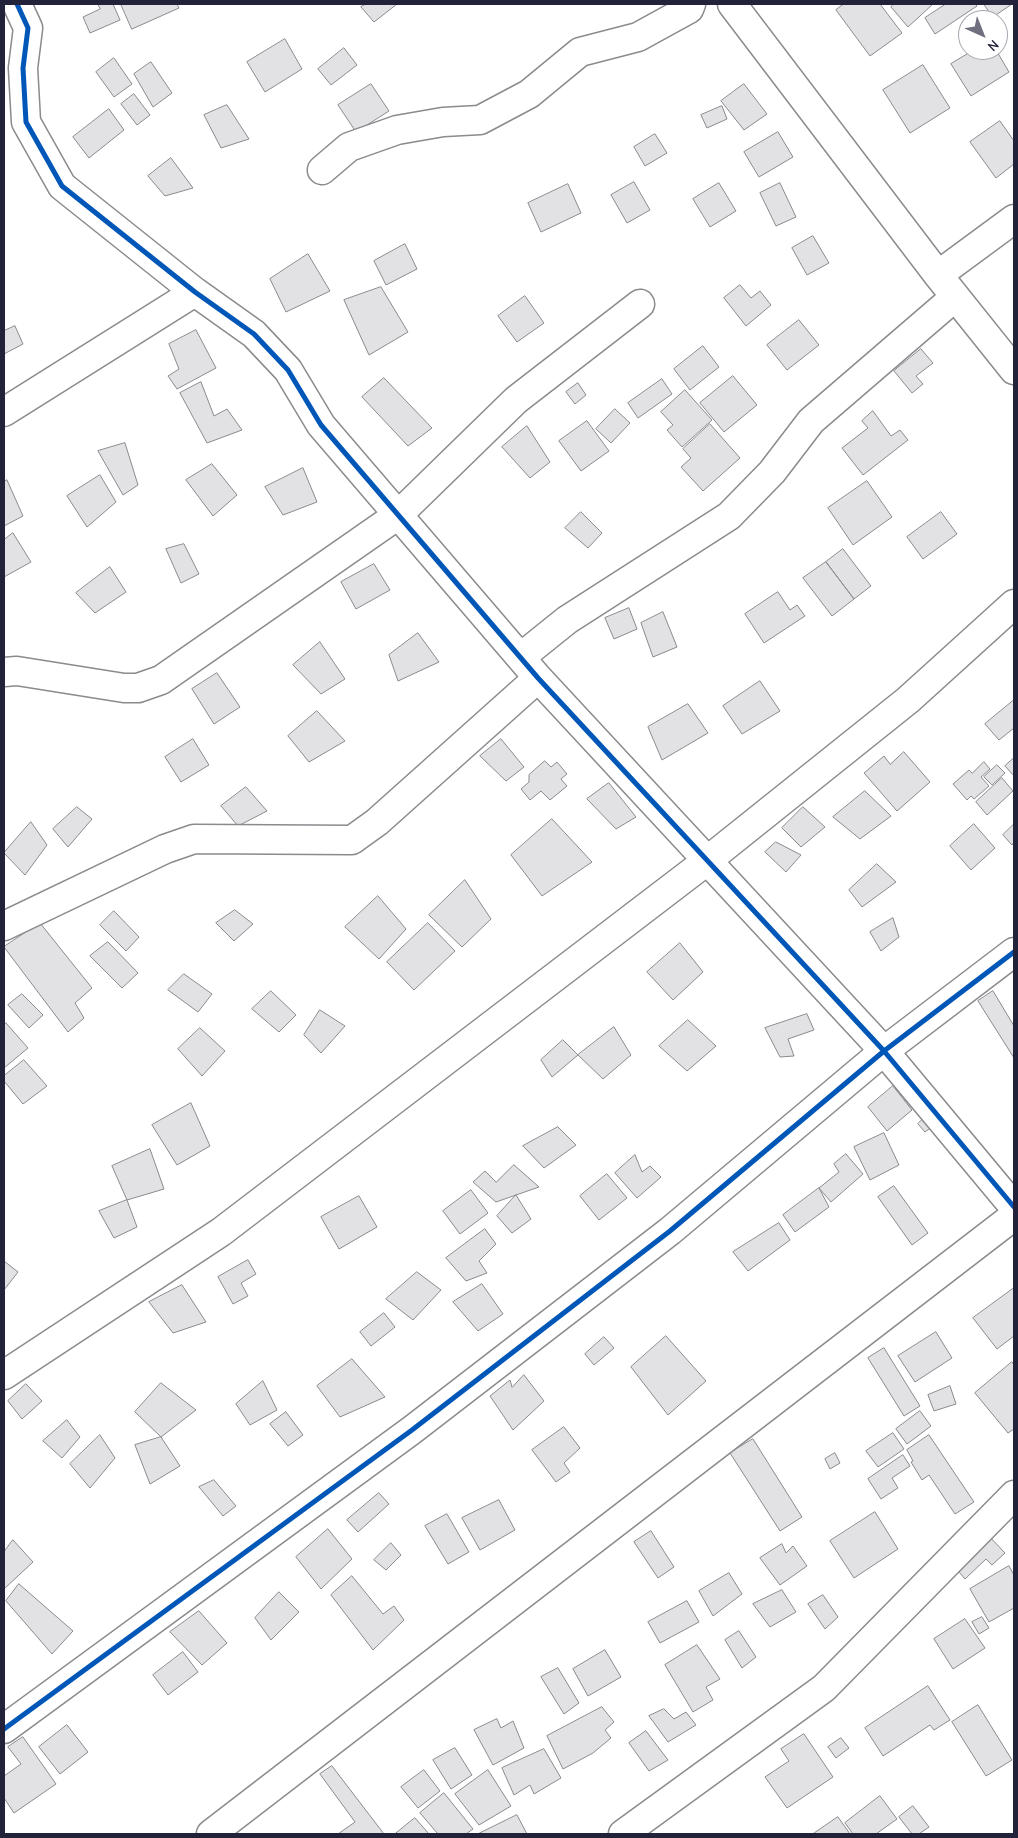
<!DOCTYPE html>
<style>
body{margin:0}
#map{position:relative;width:1018px;height:1838px;overflow:hidden;background:#fff;font-family:"Comic Neue",sans-serif}
canvas{display:block}
.frame{position:absolute;inset:0;border:5px solid #22223b;pointer-events:none}
.north{position:absolute;left:958px;top:10px;width:50px;height:50px;box-sizing:border-box;background:#fff;border:1px solid #a7a7b1;border-radius:50%;rotate:136deg;font-size:14px;font-weight:700;line-height:20px;text-align:center;color:#22223b}
.north::after{content:'';display:block;margin:auto;width:18px;height:22px;background:#6f6f80;clip-path:polygon(50% 0,100% 100%,50% 72%,0 100%)}
</style>
<div id="map">
<canvas width="1018" height="1838"></canvas>
<div class="frame"></div>
<div class="north">N</div>
</div>
<script>
const ctx = document.querySelector('canvas').getContext('2d');
ctx.lineJoin = 'round';
function paint(path, color) { ctx.fillStyle = color; ctx.fill(path, 'evenodd'); }
function strokePath(path, color, width, dash) { ctx.strokeStyle = color; ctx.lineWidth = width; ctx.lineCap = dash ? 'butt' : 'round'; ctx.setLineDash(dash || []); ctx.stroke(path); }
const building = new Path2D(`
 M98,4h15l7,16 -30,13 -7,-16 17,-8z
 M121,4h56l2,4 -47,21z
 M366,4h31l-23,18 -13,-15z
 M844,4h36l22,29 -32,23 -34,-46z
 M894,4h39l-25,23 -17,-20z
 M946,4h29l2,2 -42,28 -10,-16z
 M984,4h28l-19,13z
 M285,39l17,30 -37,23 -18,-30z
 M344,48l13,17 -26,20 -13,-16z
 M974,50h22l13,22 -38,24 -20,-32z
 M114,58l18,26 -18,13 -18,-25z
 M151,62l21,31 -19,14 -19,-33z
 M923,65l27,43 -40,25 -27,-43z
 M371,84l18,27 -33,21 -18,-27z
 M744,84l23,30 -23,16 -23,-29z
 M134,94l16,21 -13,10 -16,-21z
 M227,105l22,34 -28,9 -17,-33z
 M722,106l5,13 -20,9 -6,-13z
 M109,109l15,21 -35,28 -16,-21z
 M1000,121l14,20v23l-18,14 -26,-36z
 M778,132l15,25 -34,20 -15,-25z
 M655,134l12,19 -22,13 -11,-19z
 M171,158l22,30 -28,8 -17,-20z
 M634,182l16,28 -23,13 -16,-28z
 M719,183l17,28 -26,16 -17,-28z
 M780,183l16,34 -20,9 -16,-33z
 M568,184l13,29 -40,19 -13,-29z
 M813,236l16,27 -22,12 -15,-27z
 M405,244l12,25 -31,16 -12,-24z
 M308,254l22,37 -44,21 -16,-33z
 M740,285l11,13 9,-7 11,14 -25,21 -22,-28z
 M381,287l27,45 -39,23 -25,-55z
 M525,296l19,27 -27,19 -19,-26z
 M799,320l20,25 -32,25 -20,-25z
 M15,326l8,18 -19,10v-23z
 M196,330l20,38 -39,21 -9,-13 11,-7 -10,-25z
 M703,346l16,21 -29,23 -16,-21z
 M921,349l12,14 -17,13 7,8 -11,9 -18,-22z
 M733,376l24,29 -33,27 -24,-29z
 M384,378l48,50 -24,18 -46,-49z
 M662,379l10,15 -34,24 -10,-15z
 M201,382l13,34 13,-7 15,21 -35,13 -27,-50z
 M578,383l8,12 -11,9 -9,-12z
 M685,390l27,30 -30,27 -15,-17 6,-5 -12,-13z
 M615,409l15,14 -19,20 -15,-14z
 M873,411l18,25 9,-6 8,10 -45,35 -21,-27 26,-20 -6,-7z
 M587,421l22,30 -28,20 -22,-30z
 M710,424l30,34 -37,33 -22,-24 10,-9 -8,-9z
 M527,426l23,36 -20,16 -28,-31z
 M125,443l13,42 -15,10 -25,-44z
 M212,464l25,31 -24,21 -27,-36z
 M303,468l14,34 -34,13 -18,-28z
 M100,475l16,27 -29,25 -20,-31z
 M7,480l16,36 -19,10v-44z
 M867,481l25,36 -39,28 -25,-37z
 M581,512l21,21 -14,15 -23,-20z
 M941,512l16,22 -34,25 -16,-22z
 M13,533l18,29 -27,15v-37z
 M184,544l15,30 -18,9 -15,-34z
 M843,549l28,37 -17,13 -28,-37z
 M826,562l28,37 -22,17 -29,-38z
 M374,564l16,26 -34,19 -15,-27z
 M110,567l16,25 -31,21 -19,-20z
 M778,592l12,18 7,-5 8,11 -41,27 -19,-29z
 M629,608l8,21 -23,10 -9,-21z
 M663,612l14,35 -24,10 -12,-34z
 M418,633l21,29 -41,19 -9,-26z
 M320,642l25,37 -24,15 -28,-29z
 M217,673l23,34 -26,17 -22,-35z
 M760,681l20,30 -38,23 -19,-28z
 M1014,700v28l-15,12 -14,-16z
 M688,704l20,29 -46,27 -14,-33z
 M317,711l28,30 -36,21 -21,-26z
 M193,739l16,26 -28,17 -16,-25z
 M501,739l23,28 -18,14 -26,-25z
 M904,752l26,30 -33,29 -33,-38 20,-17 6,8z
 M1014,758v18l-9,-10z
 M545,761l6,6 6,-5 10,12 -6,5 6,7 -17,14 -9,-9 -11,9 -9,-11 8,-7v-7z
 M984,762l6,7 -9,8 8,9 -15,13 -3,-3 -4,4 -14,-16 16,-14 3,3z
 M997,765l8,8 -13,12 -8,-8z
 M1002,778l11,13 -26,24 -11,-13z
 M609,783l27,34 -20,12 -29,-30z
 M246,787l21,24 -29,15 -17,-20z
 M865,791l26,25 -31,23 -27,-22z
 M77,807l15,12 -24,28 -15,-18z
 M803,807l22,20 -24,20 -19,-19z
 M552,819l40,43 -50,34 -31,-41z
 M31,822l16,23 -22,30 -21,-22z
 M974,824l21,24 -24,22 -21,-24z
 M1014,824v18l-2,3 -9,-10z
 M776,842l25,13 -15,17 -21,-20z
 M877,864l19,18 -34,25 -13,-17z
 M465,880l26,39 -29,28 -33,-32z
 M378,896l28,33 -27,30 -34,-32z
 M235,910l18,14 -19,17 -18,-18z
 M114,911l25,26 -13,14 -26,-26z
 M893,918l6,19 -18,14 -11,-19z
 M40,923l52,65 -17,15 9,15 -16,14 -64,-85z
 M428,923l27,28 -41,39 -27,-28z
 M108,942l30,31 -16,15 -32,-32z
 M680,943l23,29 -30,28 -26,-28z
 M184,974l28,20 -14,18 -30,-22z
 M271,991l25,24 -17,17 -27,-23z
 M993,991l21,35v32l-36,-57z
 M22,994l21,21 -14,13 -21,-23z
 M320,1010l25,16 -24,27 -17,-18z
 M807,1014l7,16 -26,9 6,17 -14,1 -15,-29z
 M688,1020l28,26 -29,25 -28,-25z
 M6,1023l22,25 -24,20v-43z
 M614,1027l17,28 -28,24 -25,-24z
 M200,1028l25,23 -23,25 -24,-27z
 M563,1040l15,15 -26,22 -11,-17z
 M24,1060l23,26 -24,18 -19,-23v-5z
 M893,1086l19,24 -25,21 -19,-24z
 M191,1103l19,43 -33,19 -25,-40z
 M925,1117l8,9 -8,6 -7,-8z
 M558,1127l18,18 -32,23 -21,-22z
 M884,1133l15,32 -29,15 -16,-33z
 M150,1149l14,40 -37,11 -15,-34z
 M846,1154l17,20 -32,28 -12,-14 20,-16 -5,-8z
 M635,1155l7,17 8,-6 11,11 -24,21 -22,-25z
 M514,1165l25,22 -43,15 -23,-20 12,-11 11,11z
 M607,1174l20,24 -28,22 -19,-24z
 M894,1186l34,47 -16,12 -34,-48z
 M819,1188l10,19 -34,25 -12,-17z
 M471,1190l17,23 -28,21 -17,-23z
 M516,1195l15,24 -19,14 -15,-17z
 M359,1196l18,31 -38,22 -18,-32z
 M127,1200l10,27 -23,11 -15,-27z
 M779,1223l11,17 -42,31 -15,-19z
 M485,1229l11,15 -17,17 8,12 -21,8 -20,-23z
 M248,1260l8,14 -15,9 7,13 -15,8 -15,-27z
 M4,1261l14,11 -14,18z
 M417,1272l24,18 -28,30 -27,-21z
 M482,1284l21,30 -25,17 -25,-29z
 M182,1285l24,37 -33,11 -24,-31z
 M1014,1288v48l-17,13 -24,-31z
 M384,1313l11,14 -24,19 -11,-14z
 M936,1332l16,26 -37,24 -17,-26z
 M666,1336l40,45 -38,34 -37,-48z
 M604,1337l10,11 -20,17 -9,-11z
 M884,1348l36,58 -16,10 -36,-58z
 M352,1359l33,38 -45,20 -23,-31z
 M1012,1362l2,3v64l-6,4 -33,-40z
 M524,1375l20,26 -31,29 -23,-34 20,-16 2,7z
 M263,1381l14,29 -27,15 -14,-21z
 M161,1383l35,27 -35,27 -26,-25z
 M26,1384l16,17 -20,18 -14,-18z
 M950,1386l6,18 -22,7 -6,-16z
 M920,1411l11,15 -24,18 -11,-15z
 M286,1412l17,23 -15,11 -18,-22z
 M67,1420l13,17 -18,21 -19,-17z
 M564,1427l16,21 -16,15 6,9 -14,10 -24,-32z
 M893,1433l11,16 -26,18 -12,-16z
 M100,1435l15,23 -25,30 -20,-24z
 M929,1435l45,67 -19,12 -26,-39 -7,5 -11,-18 2,-1 -6,-11z
 M161,1437l19,29 -30,18 -15,-39z
 M753,1439l49,78 -22,14 -50,-78z
 M835,1453l5,10 -10,6 -5,-10z
 M903,1455l7,11 -18,12 6,10 -17,11 -13,-20z
 M214,1480l22,26 -13,10 -24,-29z
 M379,1493l10,11 -31,28 -11,-12z
 M499,1500l16,30 -35,20 -18,-32z
 M875,1512l23,37 -44,29 -24,-37z
 M447,1514l22,38 -21,12 -23,-38z
 M328,1529l24,30 -31,30 -25,-32z
 M651,1531l23,36 -16,11 -24,-36z
 M988,1535l17,18 -13,12 -6,-6 -21,20 -11,-13z
 M13,1540l20,22 -29,27v-37z
 M391,1543l10,12 -15,15 -12,-10z
 M782,1544l4,9 7,-7 14,20 -27,19 -20,-27z
 M1009,1566l5,9v33l-25,14 -19,-33z
 M729,1573l13,21 -29,22 -14,-25z
 M352,1576l31,38 11,-8 10,14 -31,30 -42,-55z
 M19,1584l54,47 -21,23 -46,-53z
 M782,1590l14,22 -26,15 -17,-23z
 M279,1592l20,20 -28,28 -16,-22z
 M823,1595l15,22 -13,12 -17,-25z
 M687,1601l12,21 -39,21 -12,-21z
 M199,1611l28,32 -25,22 -32,-33z
 M982,1617l7,11 -10,6 -7,-12z
 M965,1619l20,29 -32,21 -19,-30z
 M739,1631l17,26 -14,11 -17,-28z
 M697,1645l23,34 -14,8 7,13 -20,12 -28,-47z
 M605,1650l16,27 -33,19 -15,-27z
 M183,1652l15,20 -30,23 -15,-20z
 M558,1668l21,35 -15,11 -23,-37z
 M928,1686l22,34 -16,10 -4,-5 -47,31 -18,-28z
 M978,1705l34,55 -26,16 -34,-54z
 M602,1707l12,15 -9,8 6,8 -18,15 -30,16 -16,-33z
 M664,1709l10,10 12,-7 10,13 -28,17 -19,-26z
 M497,1719l4,9 12,-7 11,27 -31,17 -19,-35z
 M67,1725l21,27 -28,22 -21,-27z
 M646,1731l22,29 -19,11 -20,-28z
 M804,1734l29,43 -46,31 -22,-31 24,-16 -8,-12z
 M23,1737l33,47 -42,29 -10,-15v-22l17,-12 -13,-17z
 M841,1738l8,10 -13,10 -8,-11z
 M455,1748l17,27 -21,14 -18,-29z
 M544,1749l17,29 -27,16 -4,-9 -16,10 -12,-27z
 M332,1766l52,68h-46l17,-12 -35,-48z
 M424,1770l16,21 -22,17 -17,-21z
 M488,1770l23,36 -32,19 -24,-31z
 M444,1793l29,36 -7,5h-28l-18,-21z
 M880,1796l17,23 -21,15h-23l-8,-11z
 M913,1806l16,21 -10,7h-7l-13,-17z
 M517,1815l10,19h-49z
 M838,1817l12,17h-37z
 M415,1818l14,16h-34z`);
const minor = new Path2D(`
 M17,4l11,24 -5,40 3,54 36,64 133,106 59,42 34,36 33,55 217,253 346,373 130,156
 M732,4l206,271 76,95
 M322,170l27,-23 48,-17 46,-8 37,-2 49,-26 51,-42 58,-15 51,-28 2,-5
 M938,275l76,-56
 M4,412l191,-120
 M521,657l46,-37 162,-104 43,-44 39,-51 144,-124
 M4,672l13,-1 107,17h14l23,-8 237,-165 118,-115 124,-96
 M4,926l161,-77 29,-10 158,1 25,-18 161,-144
 M4,1375l217,-143 487,-372 200,-160 106,-96
 M4,1729l408,-299 258,-199 214,-180 130,-99
 M211,1834l803,-618
 M623,1834l201,-146 190,-193`);
const cycleway = new Path2D(`
 M17,4l11,24 -5,40 3,54 36,64 133,106 59,42 34,36 33,55 217,253 346,373 130,156
 M4,1729l408,-299 258,-199 214,-180 130,-99`);
paint(building, '#e2e2e4');
strokePath(building, '#8a8a8f', 1);
strokePath(minor, '#8a8a8f', 31);
strokePath(minor, '#fff', 28);
strokePath(cycleway, '#0057b8', 5);
</script>
